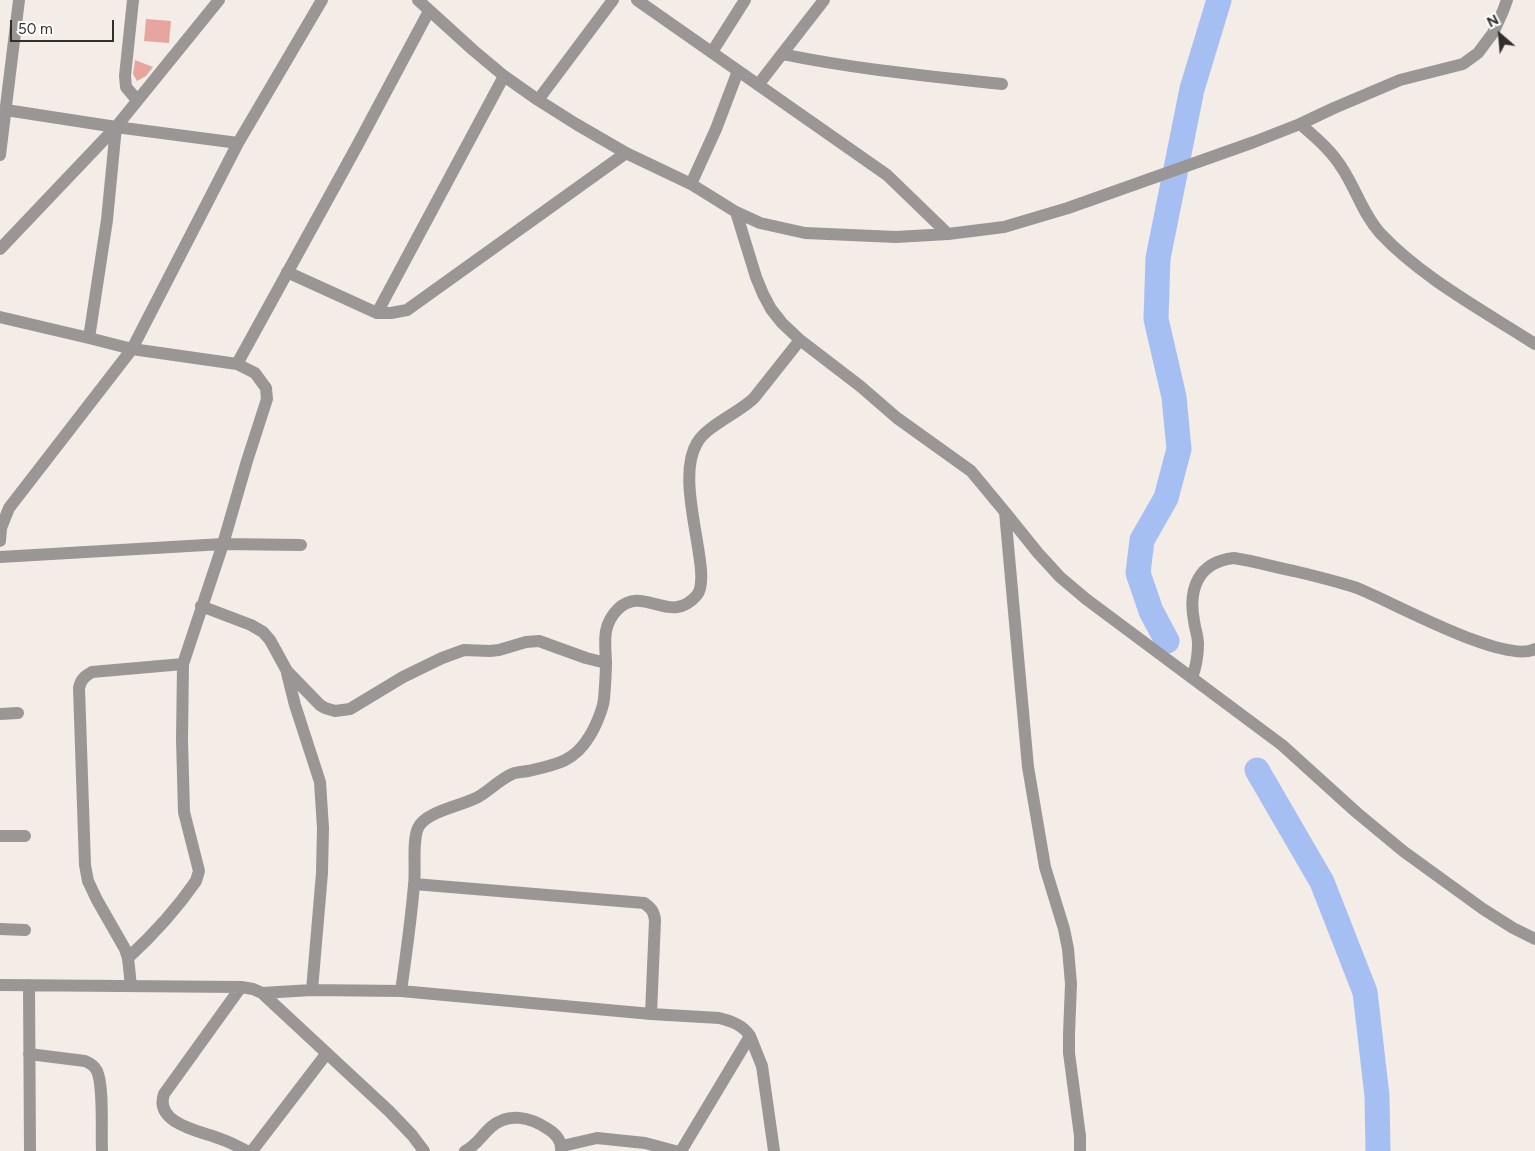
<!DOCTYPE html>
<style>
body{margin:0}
#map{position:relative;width:1535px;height:1151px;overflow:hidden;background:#f4ece6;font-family:Figtree,sans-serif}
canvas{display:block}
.north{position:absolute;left:1475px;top:10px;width:50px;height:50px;-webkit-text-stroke:4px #fff;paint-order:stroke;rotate:333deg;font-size:14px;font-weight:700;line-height:20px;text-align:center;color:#32302d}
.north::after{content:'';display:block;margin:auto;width:18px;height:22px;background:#32302d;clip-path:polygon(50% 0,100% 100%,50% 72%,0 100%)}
.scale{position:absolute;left:10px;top:20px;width:104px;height:22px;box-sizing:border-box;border:2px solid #32302d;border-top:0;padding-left:6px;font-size:15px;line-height:18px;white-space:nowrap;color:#32302d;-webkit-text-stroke:4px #fff;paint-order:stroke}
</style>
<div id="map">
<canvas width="1535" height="1151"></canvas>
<div class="north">N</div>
<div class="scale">50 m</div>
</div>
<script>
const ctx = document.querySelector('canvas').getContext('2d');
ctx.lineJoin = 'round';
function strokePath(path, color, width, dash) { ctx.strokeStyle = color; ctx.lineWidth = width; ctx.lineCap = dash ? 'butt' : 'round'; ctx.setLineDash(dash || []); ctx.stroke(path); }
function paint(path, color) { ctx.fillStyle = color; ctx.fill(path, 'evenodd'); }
const river = new Path2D(`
 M1167,641l-16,-30 -13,-38 4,-33 24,-42 13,-49 -5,-52 -18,-78 2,-61 34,-169 27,-89
 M1257,770l65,112 43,110 12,104 1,55`);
const building = new Path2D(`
 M146,19l25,2 -2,22 -25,-2z
 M135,60l18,7 -7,9 -9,5 -4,-7z`);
const minor = new Path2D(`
 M133,0l-8,76 1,11 11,13
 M418,0l55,50 31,26 34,24 38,24 50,29 65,31 45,28 24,11 45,10 91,4 52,-3 56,-7 64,-19 186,-66 46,-18 34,-16 66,-28 63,-16 15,-11 15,-20 10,-22 4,-11
 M637,0l250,175 61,59
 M712,52l33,-52
 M782,54l42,-54
 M758,85l24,-31c72,15 146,22 220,30
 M538,100l75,-100
 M6,110l110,17 122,16
 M1300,124c15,13 31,26 42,44 14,21 21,46 38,65 42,45 104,78 155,111
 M0,155l19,-155
 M691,184l25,-55 22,-58
 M736,212l20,65 7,17 8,15 11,14 18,17 60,46 37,32 74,53 34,41 33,41 22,24 26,22 196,146 74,67 47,39 80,58 30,19 22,11
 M0,249l116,-122 103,-127
 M287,272l90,41h14l16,-3 219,-157
 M377,313l127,-237
 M0,317l89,21 43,11 105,15 18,9 11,15 1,11 -20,62 -24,83 -40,120 -1,76 2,72 15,59 -3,10c-20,29 -42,53 -68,77
 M89,338l18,-118 9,-93
 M237,364l120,-218 72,-135
 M1005,512l23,255 17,100 19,62 4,20 3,35 -2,50v19l11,83v15
 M0,541l1,-13 8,-20 123,-159 106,-206 84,-143
 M0,557l223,-13 78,1
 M201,606l50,19 12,7 7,8 17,31 33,34 5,3 10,3 15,-2 53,-32 39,-19 22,-8 26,1 9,-1 27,-8 13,-1 47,17 20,5
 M287,673l8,32 25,77 3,46 -1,45 -10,117
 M1192,678c4,-11 6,-22 6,-34 0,-8 -3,-15 -4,-23 -6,-32 4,-59 40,-63 20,3 40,9 60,13 21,5 42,10 63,17 34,13 147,77 178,61
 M0,714l18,-1
 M0,836h25
 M414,884l230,19c7,5 10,8 11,17l-4,94
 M0,929l25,1
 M0,985l241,2 12,2 9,4 127,118 23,24 12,16
 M29,985l1,166
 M131,986l-3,-28 -3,-9 -28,-49 -9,-19 -3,-16 -6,-177c2,-9 6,-12 13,-16l91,-8
 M241,987l-77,107c-10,29 35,37 54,44 10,3 19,8 29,13
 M401,991c5,-35 10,-71 13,-106 2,-15 -2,-44 4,-57 8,-17 44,-22 60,-31 12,-7 21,-17 34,-23 5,-2 11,-2 16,-3 27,-6 46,-9 61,-34 6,-9 14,-28 15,-38 1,-12 2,-25 2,-37 -1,-21 -4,-37 12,-53 26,-25 52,18 79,-14 17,-21 -24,-113 0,-152 9,-17 42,-30 57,-45l46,-58
 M262,993l50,-3 89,1 250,23 68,4c12,3 24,7 31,18l-69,115
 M750,1036l12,30 12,85
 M29,1054l56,7c5,2 9,4 12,10 7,15 4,61 5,80
 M562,1146l35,-8 48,5 30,8
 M252,1151l75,-98
 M465,1151c12,-6 16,-15 26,-24 17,-15 39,-10 57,2 8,5 14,12 13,22`);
strokePath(river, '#a6bff3', 25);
paint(building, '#e7a59f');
strokePath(minor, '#9b9696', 12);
</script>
